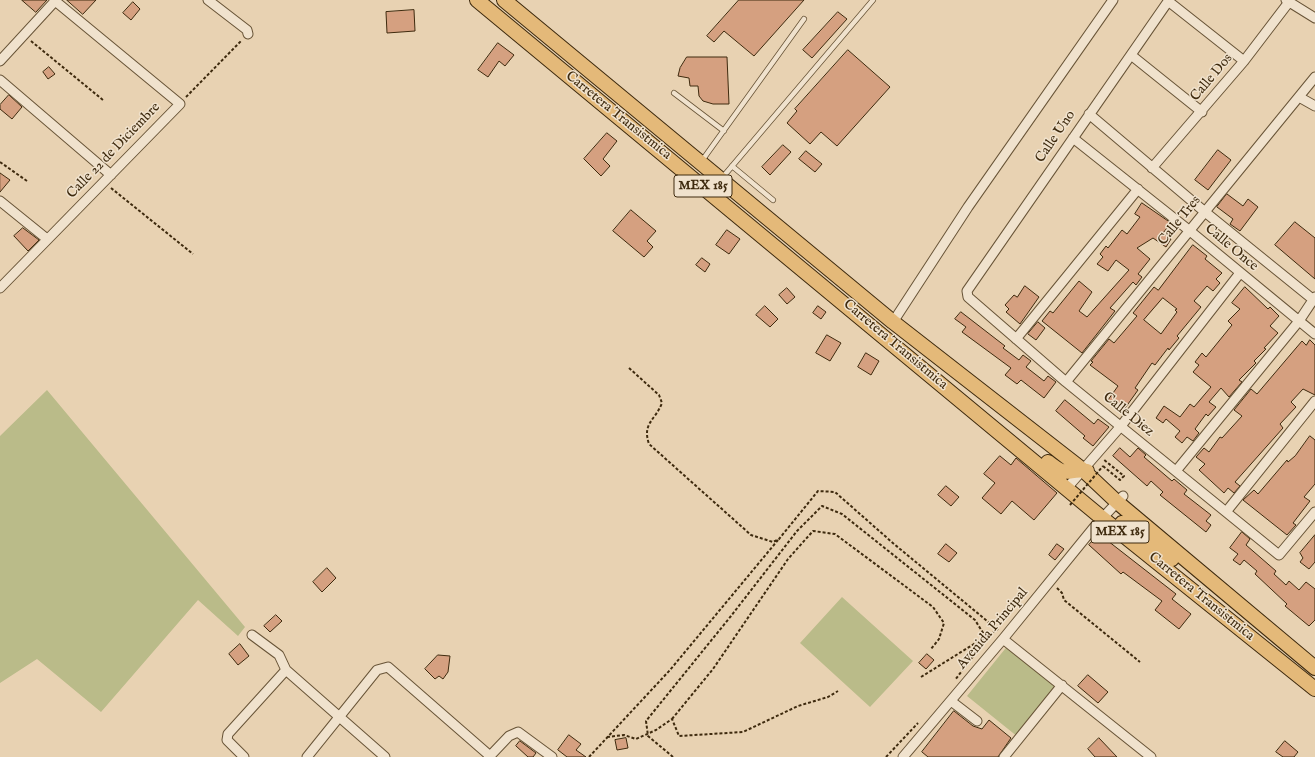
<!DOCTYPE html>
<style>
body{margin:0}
canvas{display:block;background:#e8d2b2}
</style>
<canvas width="1315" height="757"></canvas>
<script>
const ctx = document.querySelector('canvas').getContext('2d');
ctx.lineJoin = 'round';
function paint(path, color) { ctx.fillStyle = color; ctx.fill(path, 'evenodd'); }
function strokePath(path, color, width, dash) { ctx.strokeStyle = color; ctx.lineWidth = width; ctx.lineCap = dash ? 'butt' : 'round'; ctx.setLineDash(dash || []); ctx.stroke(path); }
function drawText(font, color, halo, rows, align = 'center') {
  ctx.font = font + ' "IM FELL English",serif'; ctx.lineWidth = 3; ctx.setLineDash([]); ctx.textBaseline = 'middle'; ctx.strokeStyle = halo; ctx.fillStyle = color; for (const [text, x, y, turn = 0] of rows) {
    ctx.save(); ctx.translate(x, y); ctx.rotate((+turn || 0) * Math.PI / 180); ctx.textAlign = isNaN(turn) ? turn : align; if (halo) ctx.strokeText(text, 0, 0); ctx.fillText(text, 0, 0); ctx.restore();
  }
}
const green = new Path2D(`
 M47,390l198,237 -7,9 -40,-36 -97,112 -64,-53 -37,24v-247z
 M842,597l71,64 -43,46 -70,-64z
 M1009,644l51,41 -42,52 -51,-41z`);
const building = new Path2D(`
 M22,0h25l-11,12z
 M67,0h29l-13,14z
 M739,0h65l-50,56 -30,-25 -10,11 -7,-6z
 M133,2l7,7 -9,11 -8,-7z
 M414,10l1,21 -28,2 -1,-21z
 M838,12l9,7 -35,39 -9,-8z
 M498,43l16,12 -9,11 -6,-5 -11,16 -10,-7z
 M848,50l42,37 -53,59 -16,-14 -11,12 -23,-21 10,-12 -2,-2z
 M687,57h40l2,47h-16l-10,-3 -4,-5 -1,-10h-8l-1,-8 -11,-2 2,-8z
 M49,67l6,7 -7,5 -5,-7z
 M9,95l13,12 -10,12 -12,-10v-4z
 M607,133l10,8 -14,18 7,7 -9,10 -17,-17z
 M783,145l8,7 -21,23 -8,-8z
 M1218,150l13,10 -23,30 -13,-10z
 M806,151l16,13 -7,8 -16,-13z
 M0,173l10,7 -10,12z
 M1227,194l16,12 5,-7 10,8 -18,24 -10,-7 3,-5 -16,-12z
 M1142,203l29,20 -8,10 8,6 -5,8 -13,-9 -16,10 13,11 -12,15 4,3 -6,8 -3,-3 -23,26 5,3 -33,42 -40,-32 8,-10 3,2 26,-32 13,11 -13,19 8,6 42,-47 -13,-10 -8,11 -11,-7 6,-7 -3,-3 6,-8 2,2 14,-18 5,4 13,-17 -5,-3z
 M631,210l25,21 -9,10 6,6 -9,10 -31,-26z
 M1295,222l20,16v41l-40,-34z
 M23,228l16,12 -11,11 -14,-15z
 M727,230l13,9 -11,15 -13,-9z
 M1193,245l14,11 -2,3 17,14 -6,6 4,4 -7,8 -6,-5 -13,15 7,6 -24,29 2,2 -10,12 -1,-2 -13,17 -3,-2 -17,25 3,2 -15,21 -15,-11 10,-14 -28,-21 3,-3 -2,-1 18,-22 5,4 23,-27 -4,-3 21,-26 4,3zM1163,298l14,11 -2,1 2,2 -16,22 -17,-14z
 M702,258l8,6 -5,8 -9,-7z
 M1025,286l14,11 -19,27 -14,-12 3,-3 -4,-4 9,-10 3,2z
 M1245,287l23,22 2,-2 9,9 -9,10 8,7 -14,15 2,1 -12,12 2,2 -17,17 3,2 -13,15 -8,-9 -12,14 7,5 -8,9 -2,-2 -11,15 4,4 -6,8 -6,-4 -5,6 -7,-6 5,-6 -14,-12 -3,4 -7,-5 8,-12 16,11 10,-13 4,3 17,-20 -18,-15 6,-7 -4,-3 7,-9 4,4 26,-32 -4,-4 12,-12 -8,-6z
 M787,288l8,9 -8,7 -8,-9z
 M765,306l13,13 -8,8 -14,-12z
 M818,306l8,6 -5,7 -8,-6z
 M961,312l44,34 -2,2 16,12 4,-5 8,6 -5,6 18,14 4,-5 8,6 -12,16 -23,-18 -4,4 -12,-9 6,-7 -49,-36 4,-5 -11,-8z
 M1038,322l7,6 -9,12 -8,-6z
 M827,335l14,8 -11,18 -14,-8z
 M1310,340l5,5v50l-12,-6 -12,13 5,5 -16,17 3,4 -48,54 5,4 -6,7 -6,-5 -4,5 -25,-23 6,-6 -9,-7 8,-9 5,4 11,-15 2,1 20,-22 -8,-6 17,-21 6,5 45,-53 4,4z
 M866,353l13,8 -8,14 -13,-8z
 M1065,400l29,24 4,-5 11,8 -16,19 -10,-8 2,-2 -29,-25z
 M1310,436l5,4v44l-11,13 6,4 -17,22 3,2 -9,10 -44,-35 11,-10 4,4 29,-34 1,2 7,-6z
 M1120,448l10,9 8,-9 8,7 -2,2 28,24 2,-2 13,11 -3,4 27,21 -5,6 5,4 -5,7 -46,-37 3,-3 -12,-11 -4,5 -34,-30z
 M1000,456l11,9 5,-7 41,35 -23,27 -22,-19 -11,13 -19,-16 13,-15 -11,-9z
 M946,486l13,11 -8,9 -13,-11z
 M1242,532l8,7 -4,6 30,26 -2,3 12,11 3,-4 10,9 7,-8 9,7v31l-6,6 -24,-20 2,-2 -32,-30 2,-3 -13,-11 -4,5 -7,-5 5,-6 -8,-6z
 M1099,534l77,60 -4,5 19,15 -12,15 -24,-19 7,-9 -39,-29 -2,2 -32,-29z
 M1315,535v27l-6,7 -9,-7 3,-4 -3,-5z
 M946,544l11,9 -8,9 -11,-8z
 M1057,544l7,5 -9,11 -6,-5z
 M327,568l9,10 -14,14 -9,-10z
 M276,615l6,6 -12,11 -6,-6z
 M240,644l9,12 -11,9 -9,-11z
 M927,654l7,6 -8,9 -7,-6z
 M438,655l12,1 -2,16 -5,7 -4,-3 -4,3 -10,-10z
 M1088,675l20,17 -10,11 -20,-17z
 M954,711l19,15 9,3 7,-9 22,18 -13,19h-70l-6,-5z
 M569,735l12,9 -5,6 10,7h-19l-9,-7z
 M626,738l2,10 -11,2 -2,-10z
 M1099,738l18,19h-22l-7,-8z
 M520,741l16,12 -3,4h-5l-12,-11z
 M1285,741l13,11 -4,5h-11l-7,-5z`);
const path = new Path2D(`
 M31,41l72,59
 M186,97l56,-57
 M0,162l27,19
 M111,188l82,66
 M629,368l30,27 3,8c-7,18 -20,20 -13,41l102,91 22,7 6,-3 39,-48 17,1 59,52 104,86
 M1103,466l17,14 4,-4 -21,-17
 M1057,588l5,5 2,7 76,62
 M921,677l77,-48
 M672,719l41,-50 75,-110 25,-28 22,3 98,73 11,16 -5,16 -8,10
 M607,737l17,-2 12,4 20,-9 16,-11 7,17 64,-4 55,-26 30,-9 10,-6
 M589,757l81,-87 108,-130
 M673,757l-25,-21 -2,-15 85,-105 66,-85 25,-25 20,8 133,106 10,16 -11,19 -19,25
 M886,757l32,-34`);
const lane = new Path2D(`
 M674,93l50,38
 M701,162l103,-143
 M732,166l41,34
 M722,178l151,-178`);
const street = new Path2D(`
 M208,0l39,30 1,4
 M1169,0l-202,291 1,6 98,85 213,173 36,-43
 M1286,0l29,18
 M1168,1l76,60
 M1131,55l71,57
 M0,61l56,-61
 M0,80l111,95
 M1299,97l16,9
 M1089,114l116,98 110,89
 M1073,138l117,93 125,103
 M1152,168l92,-107 45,-59
 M0,201l47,38
 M0,288l180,-184 -126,-104
 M893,322l75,-115 145,-207
 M1016,339l122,-150
 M1066,382l249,-305
 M1176,471l123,-150 16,-24
 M1067,488l54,-62 119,-153
 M1226,512l89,-111
 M252,635l27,20 7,15 99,87
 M1003,639l148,118
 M951,701l26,20
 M244,757l-17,-17 1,-6 58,-64
 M307,757l70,-87 11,-3 102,89
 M489,757l20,-21 9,-4 34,25
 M903,757l100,-118 92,-113 28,-30
 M1004,757l58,-72`);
const primary = new Path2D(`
 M477,0l625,518 213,171
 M504,0l389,322 190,148 34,32 198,166
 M1048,462c21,17 18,6 39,9
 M1122,523l50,36`);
const pathBridge = new Path2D(`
 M1070,505l33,-39`);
const shields = [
 [703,186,58],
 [1120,532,58]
];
const shieldNames = [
 ["MEX 185",703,186],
 ["MEX 185",1120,532]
];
const streetNames = [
 ["Calle Dos",1212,78,-50],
 ["Carretera Transistmica",618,116,39],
 ["Calle Uno",1056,137,-56],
 ["Calle 22 de Diciembre",114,151,-46],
 ["Calle Tres",1180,221,-51],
 ["Calle Once",1231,248,40],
 ["Carretera Transistmica",895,345,40],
 ["Calle Diez",1128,415,39],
 ["Carretera Transistmica",1201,597,39],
 ["Avenida Principal",993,629,-50]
];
paint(green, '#babb89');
paint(building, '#d5a080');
strokePath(building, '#3e2a0e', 1);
strokePath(lane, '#685437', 6);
strokePath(street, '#685437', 11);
strokePath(primary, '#3e2a0e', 16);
strokePath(path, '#3e2a0e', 2, [3, 2]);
strokePath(lane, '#f0e2cd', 4.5);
strokePath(street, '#f0e2cd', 9);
strokePath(primary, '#e4b979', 14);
strokePath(pathBridge, '#3e2a0e', 2, [3, 2]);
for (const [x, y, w] of shields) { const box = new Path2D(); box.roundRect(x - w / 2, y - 11, w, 22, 3); ctx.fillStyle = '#f0e2cd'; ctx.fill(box); strokePath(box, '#3e2a0e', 1); }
drawText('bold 13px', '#3e2a0e', null, shieldNames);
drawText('14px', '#3e2a0e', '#f0e2cd', streetNames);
</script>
